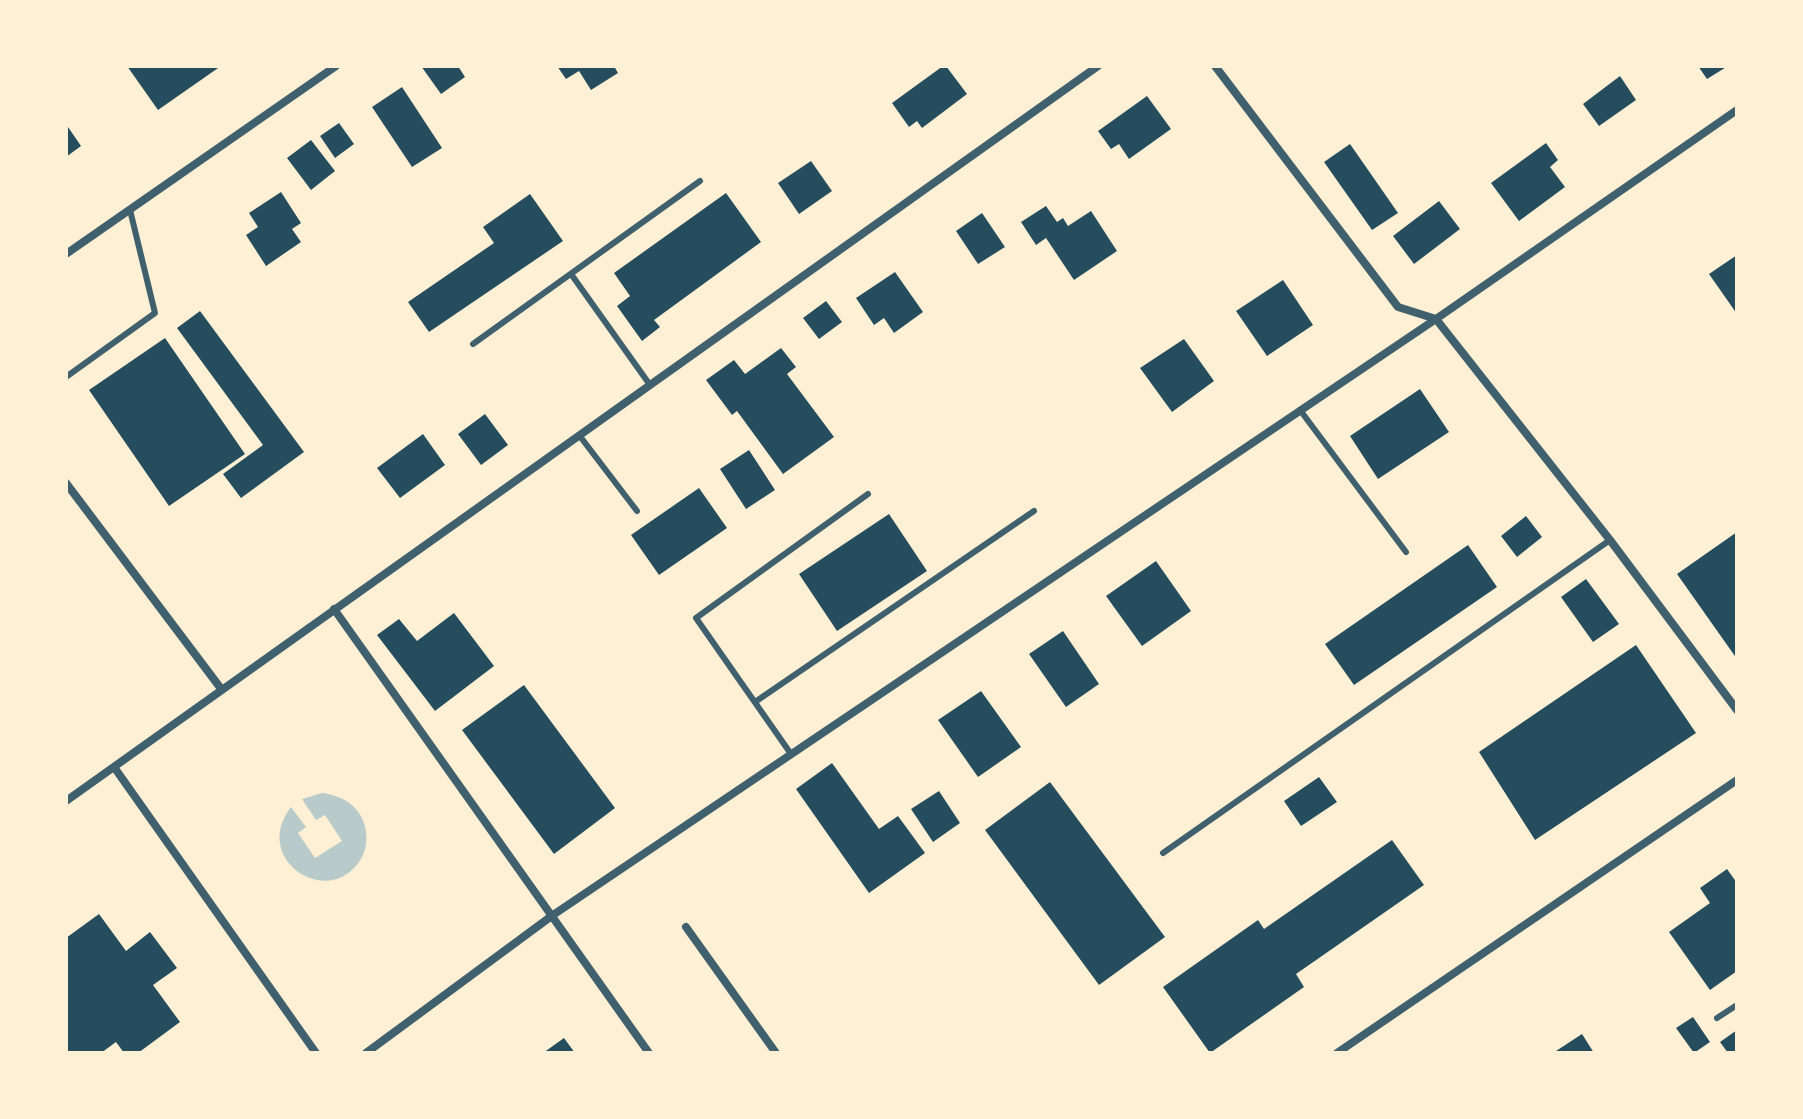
<!DOCTYPE html>
<style>
body{margin:0}
#map{position:relative;width:1803px;height:1119px;overflow:hidden;background:#fdf0d5;font-family:"Open Sans",sans-serif}
canvas{display:block}
.frame{position:absolute;inset:0;border:68px solid #fdf0d5;pointer-events:none}
</style>
<div id="map">
<canvas width="1803" height="1119"></canvas>
<div class="frame"></div>
</div>
<script>
const ctx = document.querySelector('canvas').getContext('2d');
ctx.lineJoin = 'round';
function paint(path, color) { ctx.fillStyle = color; ctx.fill(path, 'evenodd'); }
function strokePath(path, color, width, dash) { ctx.strokeStyle = color; ctx.lineWidth = width; ctx.lineCap = dash ? 'butt' : 'round'; ctx.setLineDash(dash || []); ctx.stroke(path); }
const green = new Path2D(`
 M322,793c20,3 35,11 42,30 4,12 3,25 -3,36 -31,52 -111,1 -70,-52l15,20 -8,6 17,25 27,-17 -17,-26 -9,5 -14,-21z`);
const building = new Path2D(`
 M127,66h94l-63,44z
 M421,66h37l7,11 -24,17z
 M557,66h57l4,7 -27,17 -12,-19 -13,8z
 M943,66h3l21,28 -45,34 -5,-7 -8,6 -17,-24z
 M1698,66h30l-21,13z
 M1620,76l16,24 -37,26 -16,-22z
 M402,87l40,61 -30,19 -40,-60z
 M1147,96l24,33 -42,30 -10,-15 -8,5 -13,-18z
 M339,123l15,21 -19,14 -15,-22z
 M66,124l15,22 -15,11z
 M311,140l24,31 -24,19 -24,-32z
 M1546,143l12,17 -8,7 15,20 -46,34 -28,-38z
 M1350,144l48,69 -26,17 -48,-68z
 M811,161l21,30 -33,23 -21,-31z
 M281,192l20,31 -9,6 9,13 -35,24 -20,-31 12,-8 -9,-14z
 M726,193l35,49 -107,78 6,7 -18,14 -25,-35 13,-10 -16,-23z
 M530,194l33,47 -134,91 -21,-30 86,-59 -11,-16z
 M1439,201l21,28 -46,35 -21,-28z
 M1046,206l11,16 6,-4 5,8 23,-15 26,40 -43,29 -28,-42 -10,7 -15,-23z
 M982,213l23,34 -27,17 -22,-33z
 M1737,255v59l-28,-40z
 M895,272l28,40 -29,21 -10,-15 -10,7 -18,-27z
 M1283,280l30,45 -46,31 -31,-45z
 M826,301l16,21 -23,17 -16,-21z
 M200,311l104,141 -63,46 -18,-24 40,-29 -86,-117z
 M165,338l80,116 -76,52 -80,-116z
 M1184,339l30,42 -42,31 -32,-44z
 M781,348l15,19 -9,7 47,63 -51,37 -46,-63 -5,4 -26,-35 28,-20 11,14z
 M1420,389l29,43 -71,47 -28,-43z
 M485,414l23,31 -27,20 -23,-31z
 M423,434l22,31 -45,33 -23,-30z
 M749,450l26,40 -29,19 -26,-40z
 M699,488l28,40 -68,47 -28,-40z
 M889,514l38,57 -90,60 -38,-57z
 M1526,516l16,21 -25,20 -16,-21z
 M1737,532v127l-60,-85z
 M1468,545l29,42 -143,98 -29,-41z
 M1156,561l35,50 -49,35 -36,-50z
 M1586,579l33,45 -26,18 -32,-45z
 M454,613l40,53 -59,45 -58,-76 22,-16 18,22z
 M1063,631l36,53 -33,23 -37,-53z
 M1636,645l60,88 -161,107 -56,-88z
 M524,685l91,123 -61,46 -92,-124z
 M981,691l40,56 -43,30 -40,-57z
 M832,763l47,66 19,-13 27,37 -56,40 -73,-104z
 M1319,777l18,25 -36,24 -17,-25z
 M1050,782l115,155 -66,48 -114,-155z
 M939,791l21,32 -27,19 -22,-33z
 M1392,840l32,45 -128,89 8,13 -94,66 -47,-66 95,-67 6,9z
 M1727,869l10,14v88l-27,19 -41,-58 41,-29 -10,-15z
 M99,914l27,37 24,-19 27,36 -24,17 27,37 -42,31h-14l-8,-11 -15,11h-35v-115z
 M1693,1017l17,25 -16,11 -18,-25z
 M1737,1030v23h-9l-8,-11z
 M1582,1034l12,19h-36l-2,-2z
 M564,1038l11,15h-32z`);
const service = new Path2D(`
 M571,274l79,111
 M473,344l227,-163
 M66,377l89,-64 -25,-103
 M1300,410l106,142
 M579,435l58,76
 M755,702l279,-191
 M791,754l-95,-136 172,-124
 M1163,853l447,-313
 M1717,1018l20,-13`);
const minor = new Path2D(`
 M1215,66l183,241 38,12 174,221 127,170
 M66,254l270,-188
 M66,483l156,207
 M334,609l315,444
 M114,767l202,286
 M66,801l1032,-735
 M686,927l90,126
 M366,1053l187,-138 883,-596 301,-209
 M1337,1053l400,-273`);
paint(green, '#b9caca');
paint(building, '#264d5e');
strokePath(service, '#3f606c', 6);
strokePath(minor, '#3f606c', 8);
</script>
